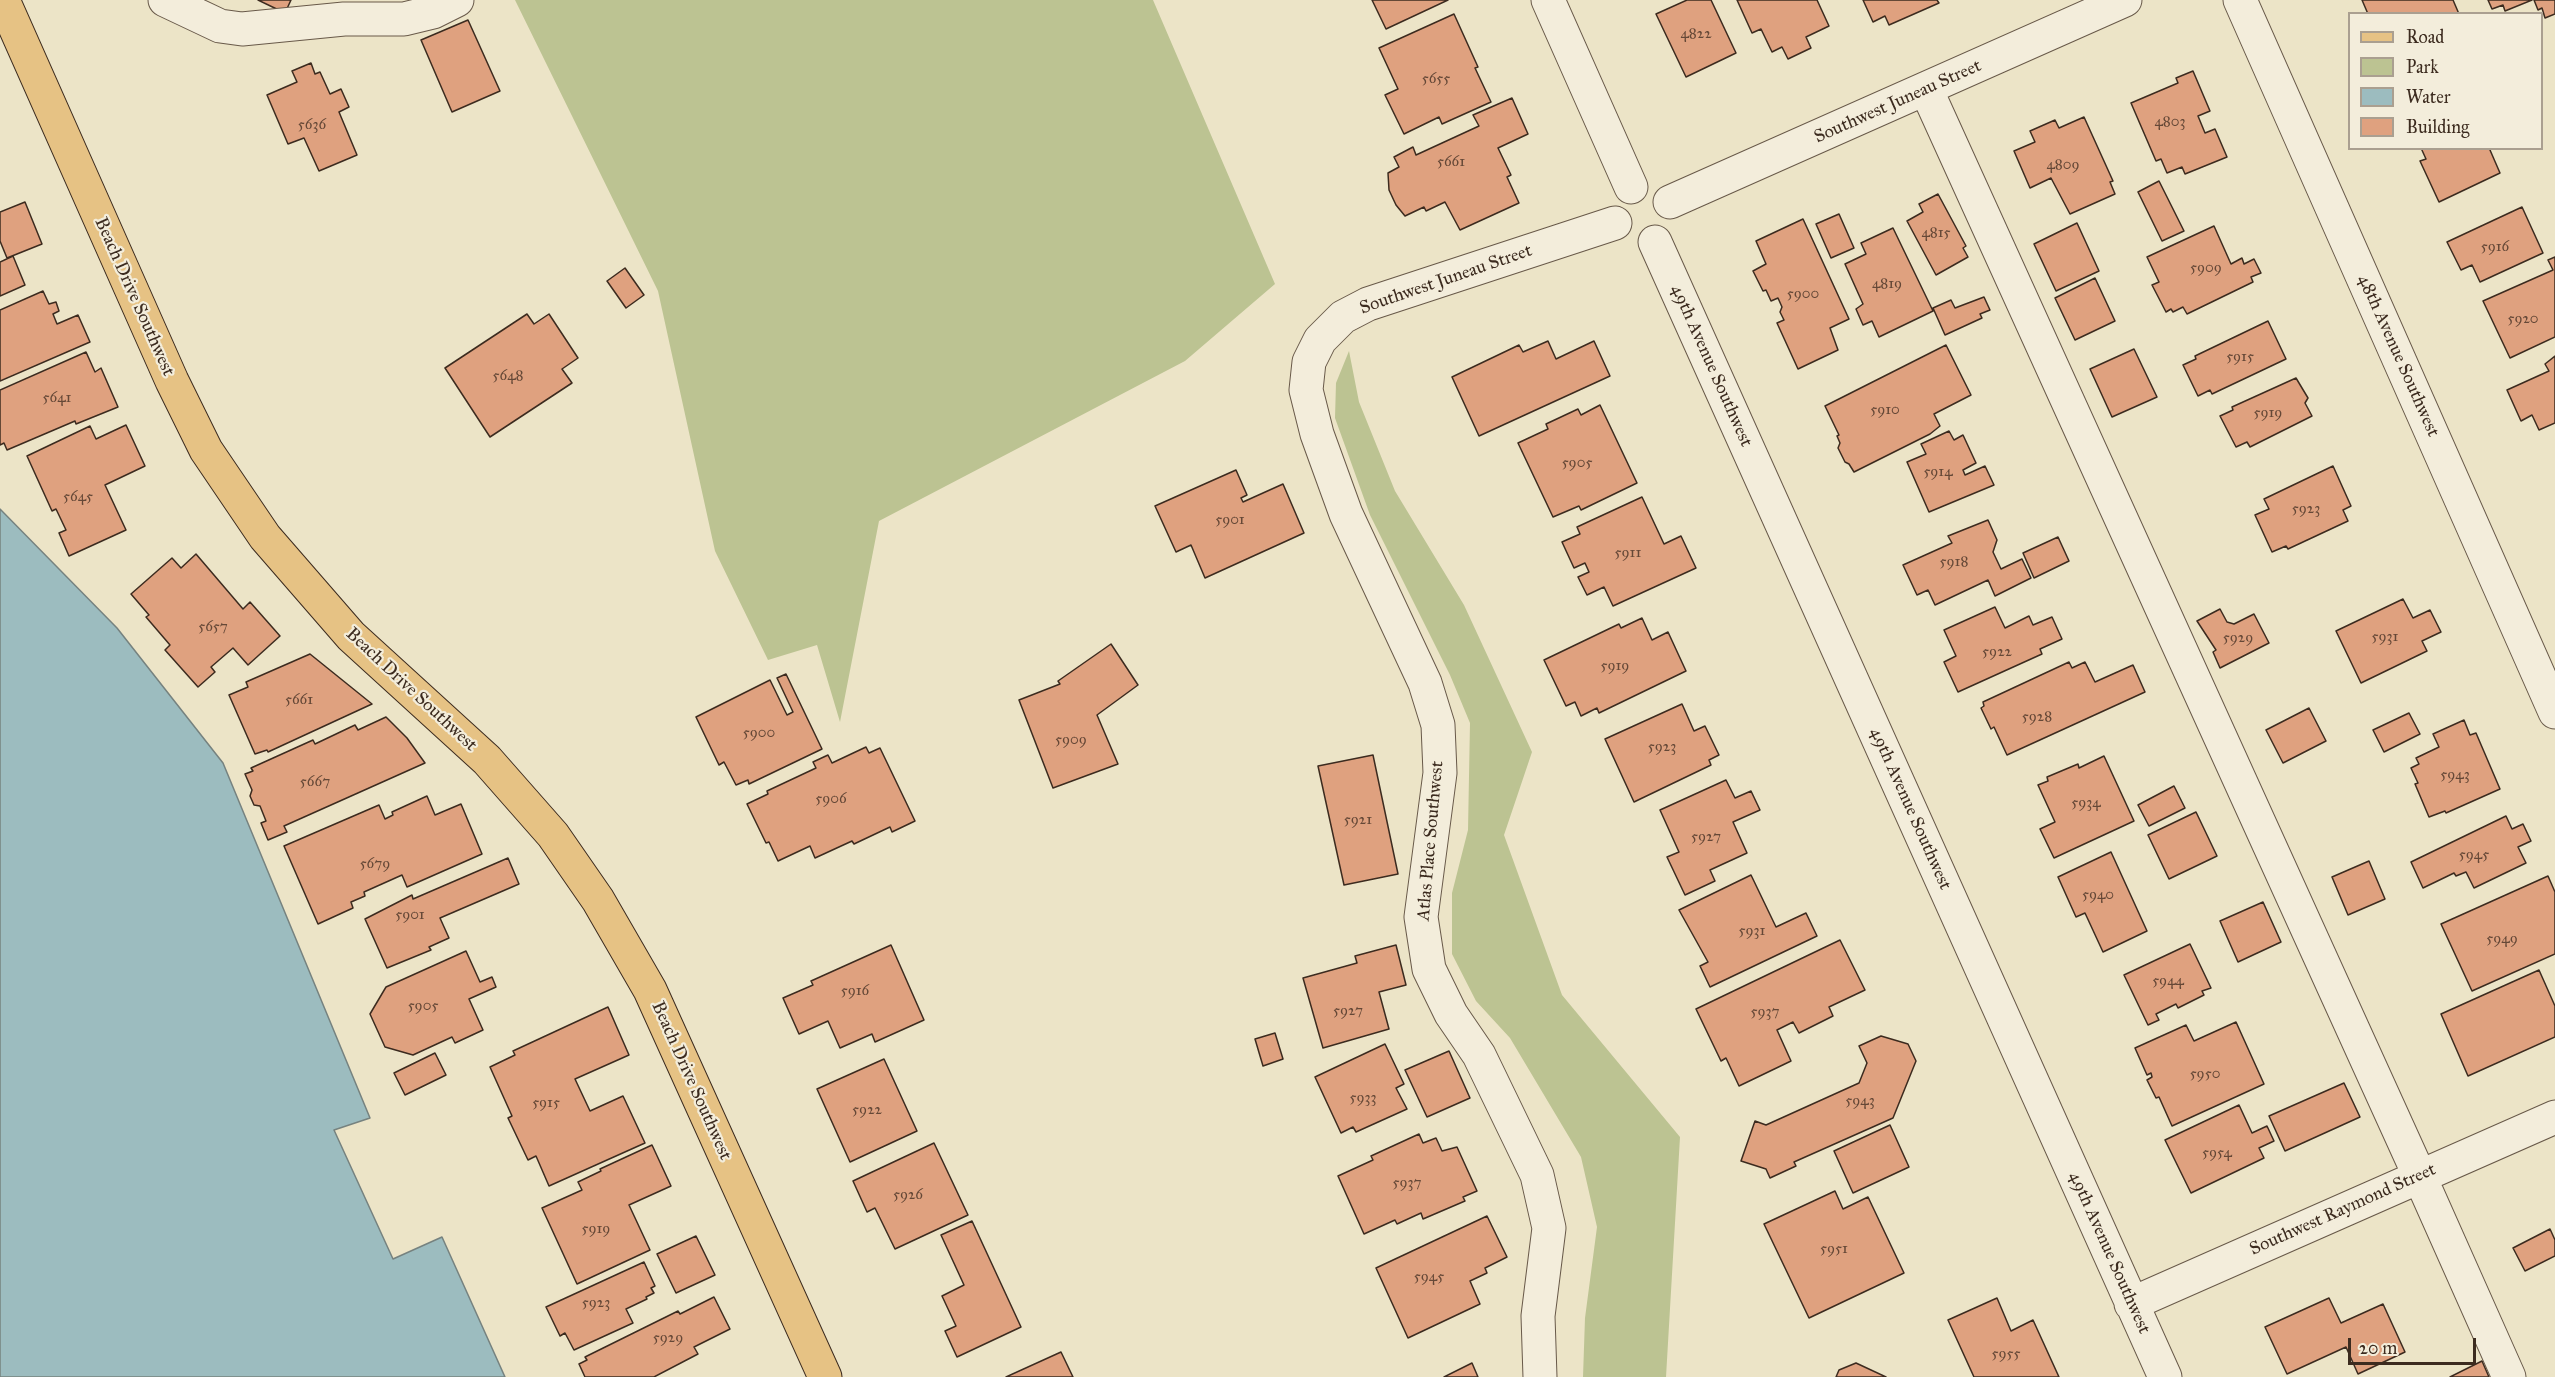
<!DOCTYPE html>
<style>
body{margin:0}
#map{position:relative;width:2555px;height:1377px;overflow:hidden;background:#ece4c7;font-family:"IM FELL Great Primer",serif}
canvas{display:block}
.legend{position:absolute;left:2348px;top:12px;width:195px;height:138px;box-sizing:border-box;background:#f3eddb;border:2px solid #aa9f90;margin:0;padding:8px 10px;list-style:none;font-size:18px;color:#3c2b1f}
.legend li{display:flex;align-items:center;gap:12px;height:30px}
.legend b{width:30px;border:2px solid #aa9f90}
.scale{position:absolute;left:2348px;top:1338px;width:128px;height:27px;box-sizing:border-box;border:3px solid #3c2b1f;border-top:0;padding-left:8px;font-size:18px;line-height:21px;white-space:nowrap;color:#3c2b1f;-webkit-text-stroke:4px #f3eddb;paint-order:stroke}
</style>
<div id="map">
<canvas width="2555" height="1377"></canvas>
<ul class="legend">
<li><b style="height:8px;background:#e6c284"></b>Road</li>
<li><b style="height:16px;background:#bcc392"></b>Park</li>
<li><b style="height:16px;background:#9cbcbf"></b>Water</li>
<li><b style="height:16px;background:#dfa17f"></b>Building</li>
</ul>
<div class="scale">20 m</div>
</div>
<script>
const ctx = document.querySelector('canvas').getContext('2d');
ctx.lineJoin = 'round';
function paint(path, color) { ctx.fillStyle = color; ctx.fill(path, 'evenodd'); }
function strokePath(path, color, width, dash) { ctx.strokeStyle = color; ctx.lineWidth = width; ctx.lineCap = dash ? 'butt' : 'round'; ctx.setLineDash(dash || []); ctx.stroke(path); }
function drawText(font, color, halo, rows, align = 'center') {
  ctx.font = font + ' "IM FELL Great Primer",serif'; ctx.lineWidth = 4.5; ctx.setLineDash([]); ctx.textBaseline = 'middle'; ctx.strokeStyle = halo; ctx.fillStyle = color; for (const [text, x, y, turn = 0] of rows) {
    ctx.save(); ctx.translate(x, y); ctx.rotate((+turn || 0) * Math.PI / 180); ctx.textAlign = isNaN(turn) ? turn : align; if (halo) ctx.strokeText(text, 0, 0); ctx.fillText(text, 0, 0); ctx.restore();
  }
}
const green = new Path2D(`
 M515,0h638l122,284 -90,77 -306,160 -39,201 -23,-77 -49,15 -53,-109 -57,-260z
 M1349,351l10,51 36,89 69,114 68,147 -28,83 58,160 118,142 -14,240h-83l2,-59 12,-91 -16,-70 -71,-119 -34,-37 -24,-47v-61l16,-63 2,-107 -20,-48 -80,-160 -35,-97 1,-35z`);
const water = new Path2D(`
 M0,509l117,119 106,135 147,355 -36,12 59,129 49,-22 63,140h-505z`);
const building = new Path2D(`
 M258,0h33l-6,13z
 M1372,0h76l-62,29z
 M1687,0h24l25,53 -50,24 -30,-63z
 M1737,0h80l12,26 -23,11 5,11 -23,11 -6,-12 -10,5 -11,-23 -9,4z
 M1863,0h74l2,3 -50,22 -4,-9 -12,6z
 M2362,0h91l6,14h-91z
 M2488,0h44l-27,11 -2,-6 -11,4z
 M2534,0h21v14l-10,4 -3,-10 -4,2z
 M1454,14l24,53 -3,1 16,34 -49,22 -3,-7 -35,17 -19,-39 13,-6 -19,-41z
 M468,20l32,71 -48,21 -31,-72z
 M311,63l4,11 5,-2 10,22 11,-5 8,18 -10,5 18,43 -38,16 -15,-33 -16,6 -21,-49 30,-13 -5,-11z
 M2193,71l17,40 -12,5 7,17 10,-4 12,28 -42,17 -3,-7 -15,6 -6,-14 -5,2 -25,-58 47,-20 -2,-5z
 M1512,98l16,36 -30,14 13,27 -4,2 12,26 -59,27 -15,-28 -19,9 -2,-4 -19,9 -9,-11 -7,-15 -1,-17 11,-6 -5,-10 19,-10 3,8 63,-29 -6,-11z
 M2084,117l29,64 -3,1 5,12 -45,20 -19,-36 -21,10 -16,-37 21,-9 -5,-11 25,-11 4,8z
 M2421,148h72l-3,2 10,23 -61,29 -19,-41 6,-2z
 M2159,181l25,50 -22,10 -24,-49z
 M1938,194l28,52 -3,2 5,9 -32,18 -29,-54 16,-9 -4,-8z
 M25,202l17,42 -35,14 -7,-17v-29z
 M2522,207l21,46 -63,29 -8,-17 -11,5 -14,-28z
 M1839,214l15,34 -23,10 -15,-34z
 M1803,219l46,100 -19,9 8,22 -40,19 -21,-46 7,-3 -4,-8 2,-5 -4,-9 -7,3 -5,-11 -3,1 -10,-20 13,-7 -10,-23z
 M2077,223l22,48 -43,20 -22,-47z
 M2214,226l17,38 11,-6 2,6 10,-5 7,14 -10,4 2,5 -66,32 -4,-7 -10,5 -2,-3 -5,3 -14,-27 7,-3 -12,-25z
 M1893,228l40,83 -54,26 -7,-16 -9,4 -7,-16 7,-5 -18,-40 21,-10 -5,-11z
 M13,256l12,29 -25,11v-34z
 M2555,257v80l-45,21 -27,-57 70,-31 -5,-10z
 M625,268l19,27 -18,13 -19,-27z
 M2095,278l20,43 -40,19 -20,-42z
 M43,291l6,13 7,-2 3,9 -6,3 4,10 21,-9 12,27 -90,39v-71z
 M1984,297l6,13 -10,4 2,4 -37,17 -12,-27 18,-8 4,8z
 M527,314l7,10 15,-10 29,44 -16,11 10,14 -82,54 -45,-69z
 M2268,321l18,38 -74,35 -2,-4 -12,6 -15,-31 13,-6 -1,-3z
 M1548,341l8,18 38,-18 16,35 -131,60 -27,-59 67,-32 4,7z
 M1946,345l25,50 -37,19 6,12 -10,8 -76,38 -5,-8 -4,-2 -7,-14 2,-5 -3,-7 2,-1 -14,-29z
 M2134,349l23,48 -45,20 -22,-48z
 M86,352l9,20 6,-4 17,39 -42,17 -1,-3 -68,29 -3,-7 -4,2v-55z
 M2555,356v67l-16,7 -7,-15 -11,6 -14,-31 42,-19 -4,-7z
 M2296,378l12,20 -3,5 7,13 -62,31 -3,-5 -11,5 -16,-31 13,-6 -1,-3z
 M1600,405l37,78 -56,27 -2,-4 -26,11 -35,-74 30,-14 -2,-5 32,-15 3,6z
 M126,425l19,41 -40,19 21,45 -57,26 -10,-23 7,-3 -10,-21 -4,2 -25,-55 63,-30 6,13z
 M1949,431l5,9 9,-5 13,28 -13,7 2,5 20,-9 9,19 -65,27 -22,-50 19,-8 -5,-10z
 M2333,466l18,40 -8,4 5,11 -60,28 -2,-3 -14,6 -17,-37 14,-6 -5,-10z
 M1236,470l11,25 -6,3 2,4 40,-18 21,49 -99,45 -14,-33 -15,7 -21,-46z
 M1642,497l22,47 17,-8 15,32 -83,38 -9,-19 -17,8 -9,-18 11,-5 -4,-9 -11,5 -12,-26 18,-8 -3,-7z
 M1988,520l9,20 -4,12 8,17 21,-10 9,19 -36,18 -7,-16 -53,25 -7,-15 -11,5 -14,-30 49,-22 -4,-7z
 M2058,537l11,24 -35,17 -11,-25z
 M196,554l47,55 7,-7 30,34 -32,29 -15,-17 -22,19 4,5 -17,15 -33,-37 5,-5 -24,-28 3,-2 -18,-21 41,-36 9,10z
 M2403,599l10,19 17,-8 11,22 -19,9 5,10 -66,32 -25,-52z
 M1995,607l10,21 24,-12 4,9 19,-8 10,22 -22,10 2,5 -84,38 -14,-30 12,-6 -12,-26z
 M2220,609l7,13 7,2 20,-10 15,29 -49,25 -7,-16 3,-2 -19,-29z
 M1642,618l10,22 16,-8 18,39 -87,42 -2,-5 -16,8 -6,-14 -9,4 -22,-46 75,-36 2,4z
 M1111,644l27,41 -41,30 21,49 -65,24 -34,-88 41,-16 -2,-3z
 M310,654l62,50 -104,48 -1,-2 -12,4 -26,-59 19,-8 -2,-5z
 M2069,662l3,6 13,-6 10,20 38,-17 12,27 -138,63 -13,-28 -3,2 -10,-21 3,-2 -1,-4z
 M786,674l36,75 -73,35 -1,-4 -12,5 -12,-23 -5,3 -23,-48 74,-37 17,35 6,-3 -16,-34z
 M1682,704l12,27 11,-5 14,29 -10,5 2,5 -77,37 -29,-63z
 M2309,708l17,33 -43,22 -17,-33z
 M2409,713l11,21 -36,18 -11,-22z
 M386,717l21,21 18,25 -141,63 3,6 -19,8 -7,-17 5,-2 -6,-15 -6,-1 -4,-9 2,-6 -7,-16 8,-3 -2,-3 62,-28 2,4 40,-19 3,5z
 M2464,720l6,15 6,-2 24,56 -54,24 -1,-2 -16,6 -14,-33 3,-1 -7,-15 8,-4 -3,-6 23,-11 -6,-13z
 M866,747l3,6 11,-5 35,73 -23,11 -2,-5 -36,17 -2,-3 -37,17 -5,-12 -32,15 -9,-19 -3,1 -19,-39 21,-10 -1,-3 49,-23 -3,-6 15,-7 4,8z
 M1373,755l25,119 -54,11 -26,-119z
 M2104,756l30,65 -80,37 -14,-29 15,-7 -17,-37 10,-4 -1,-4 31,-13 1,4z
 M1726,780l9,18 16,-7 9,19 -27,12 14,31 -37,17 5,11 -30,14 -18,-38 12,-5 -19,-42z
 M2174,786l11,22 -36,18 -11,-21z
 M427,796l8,19 26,-11 21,50 -75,33 -5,-12 -38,17 1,4 -14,6 2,6 -35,16 -34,-78 95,-41 6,14 8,-4 -1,-3z
 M2196,812l21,44 -48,23 -21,-44z
 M2506,816l6,13 11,-5 8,17 -13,6 8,16 -52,25 -8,-16 -10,4 -2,-3 -31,15 -12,-26z
 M2111,852l36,79 -44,21 -18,-39 -9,4 -18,-40z
 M508,858l11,26 -79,34 9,20 -20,9 2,3 -44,18 -22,-49 47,-24 1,4z
 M2369,861l16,38 -37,16 -16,-38z
 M1751,875l25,52 30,-14 11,23 -107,51 -10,-21 8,-4 -29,-52z
 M2548,876l7,16v62l-83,37 -31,-67z
 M2263,902l18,40 -43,20 -18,-41z
 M1840,940l25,50 -36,17 4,9 -34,17 -6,-11 -16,8 14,31 -52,25 -13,-28 -5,3 -25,-52z
 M2190,944l21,44 -9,3 2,4 -26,13 -2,-4 -20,10 3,6 -11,5 -24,-50z
 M891,945l33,75 -49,22 -3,-8 -32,14 -12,-27 -29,13 -16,-36 30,-13 -2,-4z
 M1396,945l10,40 -27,7 10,37 -66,19 -20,-70 54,-15 -2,-7z
 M466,951l14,31 12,-5 4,10 -27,12 14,31 -28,13 -3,-6 -39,18 -28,-8 -15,-33 16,-27z
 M2539,970l16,36v31l-87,39 -27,-62z
 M608,1007l21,48 -54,24 15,32 33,-15 22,47 -96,43 -13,-30 -8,4 -20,-42 4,-2 -22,-49 25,-12 -2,-4z
 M2236,1022l28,62 -92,42 -13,-29 -3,1 -9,-18 5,-3 -1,-4 -4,2 -12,-27 51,-23 8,16z
 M1275,1033l8,26 -20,7 -8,-27z
 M1881,1036l27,8 8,17 -23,57 -99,44 2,4 -26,12 -4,-9 -25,-8 14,-40 11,4 93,-42 8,-20 -8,-17z
 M1385,1044l19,40 -8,4 11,21 -51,23 -3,-5 -12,6 -26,-56z
 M1449,1051l21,47 -43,19 -22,-47z
 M435,1053l11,22 -41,20 -11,-22z
 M884,1059l33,72 -67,31 -33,-73z
 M2344,1083l16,34 -75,34 -16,-35z
 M2239,1105l13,28 15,-7 7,15 -15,7 5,10 -73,35 -26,-53z
 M1890,1125l19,42 -56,26 -19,-42z
 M1419,1134l4,9 13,-5 6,13 15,-4 20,44 -14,6 2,4 -42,18 -2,-6 -24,11 -2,-4 -31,14 -26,-58 35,-16 -2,-4z
 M934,1143l34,72 -73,34 -20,-41 -8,4 -14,-31z
 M652,1145l19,41 -42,19 21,45 -73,34 -35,-76 40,-18 -4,-8 23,-11 -1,-2z
 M1835,1191l8,18 25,-12 36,76 -95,45 -45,-94z
 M1487,1216l20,41 -22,11 2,5 -17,8 10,23 -72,34 -32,-70z
 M972,1221l49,106 -64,30 -12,-26 11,-5 -14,-30 22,-11 -23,-50z
 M2550,1229l5,11v16l-30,15 -12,-23z
 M696,1236l19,39 -39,18 -19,-39z
 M644,1262l11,24 -4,2 3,5 -8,4 1,2 -21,10 7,14 -59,27 -9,-17 -5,3 -14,-29z
 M714,1297l16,32 -36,18 4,7 -44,23h-69l-6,-13 8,-4 -2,-3 93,-46 2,3z
 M1997,1298l14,33 22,-11 26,57h-85l-26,-57z
 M2329,1298l12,25 42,-19 22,48 -47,22 -12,-27 -59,27 -22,-47z
 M1061,1352l12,25h-67z
 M2482,1361l7,16h-39z
 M1472,1363l6,14h-34z
 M1856,1363l30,14h-50l3,-7z`);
const minor = new Path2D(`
 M165,0l55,26 22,3 102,-10h60l29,-7 24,-12
 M1548,0l83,187
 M2240,0l315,712
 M1926,89l494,1088 89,200
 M1670,202l455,-202
 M1655,242l510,1135
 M2131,1304l424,-187
 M1540,1377l-2,-61 11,-88 -12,-53 -58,-120 -28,-41 -22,-45 -8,-52 19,-144 -2,-48 -13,-42 -79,-169 -29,-80 -11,-44 3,-28 11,-22 23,-23 25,-13 247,-81`);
const major = new Path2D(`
 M3,0l169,381 34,69 59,87 86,99 136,124 66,75 45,65 52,90 175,387`);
const numberNames = [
 ["4822",1696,34],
 ["5655",1436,79],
 ["4803",2170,122],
 ["5636",312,125],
 ["5661",1451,162],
 ["4809",2063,165],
 ["4815",1936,233],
 ["5916",2495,247],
 ["5909",2206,268],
 ["4819",1887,284],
 ["5900",1803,294],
 ["5920",2523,319],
 ["5915",2240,357],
 ["5648",508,376],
 ["5641",57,398],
 ["5910",1885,410],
 ["5919",2268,413],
 ["5905",1577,463],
 ["5914",1938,472],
 ["5645",78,497],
 ["5923",2306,509],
 ["5901",1230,520],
 ["5911",1628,553],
 ["5918",1954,562],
 ["5657",213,627],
 ["5931",2385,637],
 ["5929",2238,638],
 ["5922",1997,652],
 ["5919",1615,666],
 ["5661",299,700],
 ["5928",2037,717],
 ["5900",759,733],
 ["5909",1071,740],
 ["5923",1662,747],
 ["5943",2455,775],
 ["5667",315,782],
 ["5906",831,799],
 ["5934",2086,803],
 ["5921",1358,820],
 ["5927",1706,837],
 ["5945",2474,855],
 ["5679",375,864],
 ["5940",2098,895],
 ["5901",410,915],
 ["5931",1752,931],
 ["5949",2502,939],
 ["5944",2168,981],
 ["5916",855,991],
 ["5905",423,1006],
 ["5927",1348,1011],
 ["5937",1765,1012],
 ["5950",2205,1074],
 ["5933",1363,1098],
 ["5943",1860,1101],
 ["5915",546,1103],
 ["5922",867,1110],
 ["5954",2217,1153],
 ["5937",1407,1183],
 ["5926",908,1195],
 ["5919",596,1229],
 ["5951",1834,1249],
 ["5945",1429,1277],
 ["5923",596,1303],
 ["5929",668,1338],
 ["5955",2006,1354]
];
const streetNames = [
 ["Southwest Juneau Street",1898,102,-24],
 ["Southwest Juneau Street",1446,280,-19],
 ["Beach Drive Southwest",134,297,66],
 ["48th Avenue Southwest",2398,356,66],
 ["49th Avenue Southwest",1711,366,66],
 ["Beach Drive Southwest",411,690,43],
 ["49th Avenue Southwest",1910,809,66],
 ["Atlas Place Southwest",1431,841,-85],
 ["Beach Drive Southwest",691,1081,66],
 ["Southwest Raymond Street",2343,1210,-24],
 ["49th Avenue Southwest",2109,1253,66]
];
paint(green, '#bcc392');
paint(water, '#9cbcbf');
strokePath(water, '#76827f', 1.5);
paint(building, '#dfa17f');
strokePath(building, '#3c2b1f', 1.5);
strokePath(minor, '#685949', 35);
strokePath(major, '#3c2b1f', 35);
strokePath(minor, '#f3eddb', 33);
strokePath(major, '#e6c284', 33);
drawText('15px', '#654837', null, numberNames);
drawText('18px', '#3c2b1f', '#f3eddb', streetNames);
</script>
